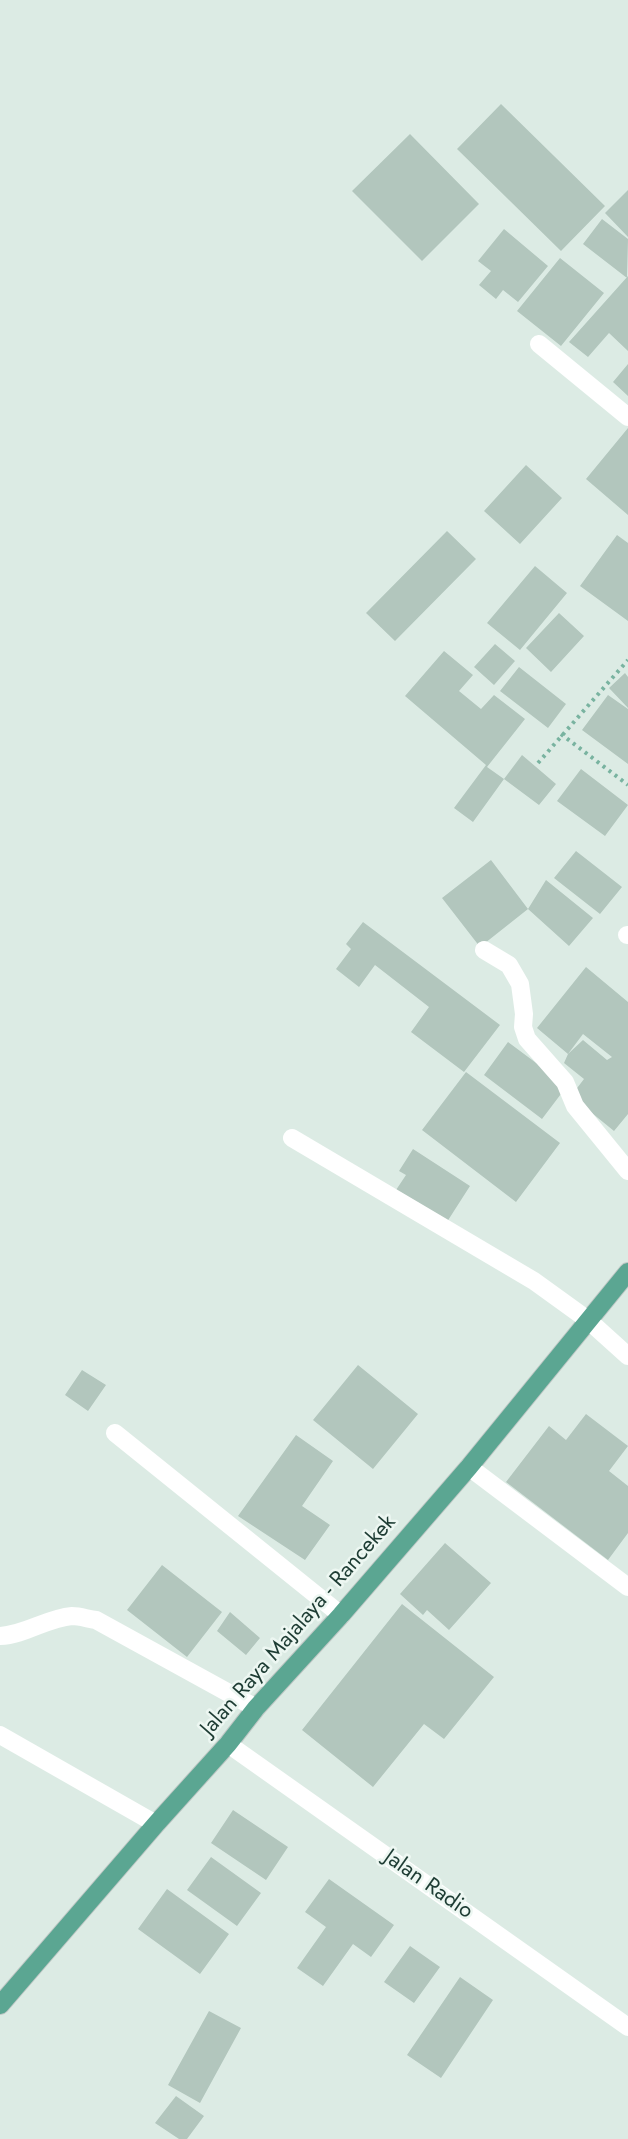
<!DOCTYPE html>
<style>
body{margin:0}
canvas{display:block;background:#dcebe4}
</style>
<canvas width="628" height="2139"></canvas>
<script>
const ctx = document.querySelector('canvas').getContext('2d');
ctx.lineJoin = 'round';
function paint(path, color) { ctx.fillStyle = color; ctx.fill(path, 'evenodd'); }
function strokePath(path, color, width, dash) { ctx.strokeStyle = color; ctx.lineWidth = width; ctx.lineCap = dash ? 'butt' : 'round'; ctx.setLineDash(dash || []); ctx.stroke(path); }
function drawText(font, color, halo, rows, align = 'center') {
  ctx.font = font + ' Jost,sans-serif'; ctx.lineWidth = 5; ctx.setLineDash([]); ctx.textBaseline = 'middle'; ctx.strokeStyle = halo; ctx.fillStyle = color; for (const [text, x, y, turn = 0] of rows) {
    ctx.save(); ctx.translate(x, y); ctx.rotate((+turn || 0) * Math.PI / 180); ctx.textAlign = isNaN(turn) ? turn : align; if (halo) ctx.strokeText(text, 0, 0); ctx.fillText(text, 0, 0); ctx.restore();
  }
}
const building = new Path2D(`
 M501,104l104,102 -44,45 -104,-102z
 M410,134l69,70 -57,57 -70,-70z
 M628,190v47l-23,-24z
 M602,219l26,20 -1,39 -44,-34z
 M504,229l44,37 -30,36 -15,-12 -7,9 -17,-14 12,-14 -13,-10z
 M560,258l44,35 -43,53 -44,-35z
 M628,276v75l-19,-18 -21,24 -19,-15z
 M628,364v32l-15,-14z
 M628,428v87l-42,-36z
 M526,465l36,33 -42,46 -36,-33z
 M447,531l29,28 -81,82 -29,-28z
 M617,535l11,8v78l-48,-35z
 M535,566l32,27 -47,57 -33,-27z
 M559,613l25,23 -33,36 -25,-24z
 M495,644l20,17 -21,24 -20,-18z
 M444,651l29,24 -14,16 22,18 13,-14 31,24 -38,48 17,12 -31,43 -19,-14 32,-43 -81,-69z
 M519,667l47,37 -18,24 -48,-37z
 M625,673l3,4v31l-19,-20z
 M608,695l20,14v55l-46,-34z
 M522,755l34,29 -17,21 -35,-26z
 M581,769l47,36 -23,31 -48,-35z
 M576,851l46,36 -22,27 -46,-36z
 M491,860l37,49 -48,38 -38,-49z
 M546,880l47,38 -24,28 -41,-37z
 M363,922l137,103 -36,47 -53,-40 18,-25 -54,-42 -16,22 -23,-18 15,-20 -5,-5z
 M586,967l42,35v112l-14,17 -43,-35 13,-17 -20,-16 4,-9 -31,-26zM583,1034l29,23 -5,3 -24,-20 -15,14z
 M508,1042l59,44 -25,33 -58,-44z
 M466,1072l94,71 -44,59 -94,-72z
 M413,1149l57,37 -25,39 -51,-32 12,-18 -7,-4z
 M358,1365l60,49 -45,55 -60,-49z
 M82,1370l24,15 -18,26 -23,-16z
 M586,1414l42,32 -19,25 19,15v47l-20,27 -102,-78 43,-56 17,14z
 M296,1435l37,26 -31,45 28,19 -25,35 -67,-44z
 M445,1543l46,40 -42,47 -22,-20 -4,5 -23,-21z
 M162,1565l60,47 -35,45 -60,-47z
 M402,1604l92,73 -50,62 -20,-15 -51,63 -71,-57z
 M230,1612l30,26 -14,17 -29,-24z
 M233,1810l55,37 -22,33 -55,-37z
 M211,1857l50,36 -24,33 -50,-36z
 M329,1879l65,46 -23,32 -18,-13 -30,42 -26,-18 29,-41 -21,-15z
 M167,1889l62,45 -29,40 -62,-45z
 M410,1946l30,21 -26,36 -30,-21z
 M460,1977l33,23 -52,78 -34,-23z
 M209,2011l32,17 -41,75 -32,-18z
 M176,2096l28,20 -17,23h-8l-24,-16z`);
const path = new Path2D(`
 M561,734l67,51
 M538,763l90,-103`);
const minor = new Path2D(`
 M539,344l89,73
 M627,935h1
 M484,950l25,15 11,19 4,30 -1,13 4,12 38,43 10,24 53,65
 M292,1138l242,143 54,39 40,36
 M115,1433l226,182
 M469,1467l159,120
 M0,1636c25,-1 47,-18 72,-20 8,0 16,3 24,4l160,88
 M0,1735l156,89
 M228,1744l400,283`);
const major = new Path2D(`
 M0,2005l156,-181 72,-80 28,-36 85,-93 128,-148 159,-195`);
const streetNames = [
 ["Jalan Raya Majalaya - Rancekek",299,1626,-49],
 ["Jalan Radio",428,1885,35]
];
paint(building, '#b2c6bd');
strokePath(major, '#c0c8c6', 20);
strokePath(path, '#79b3a0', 4, [3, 4.5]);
strokePath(minor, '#fff', 18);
strokePath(major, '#5ba692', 18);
drawText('22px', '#1d3c33', '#edf7f2', streetNames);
</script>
